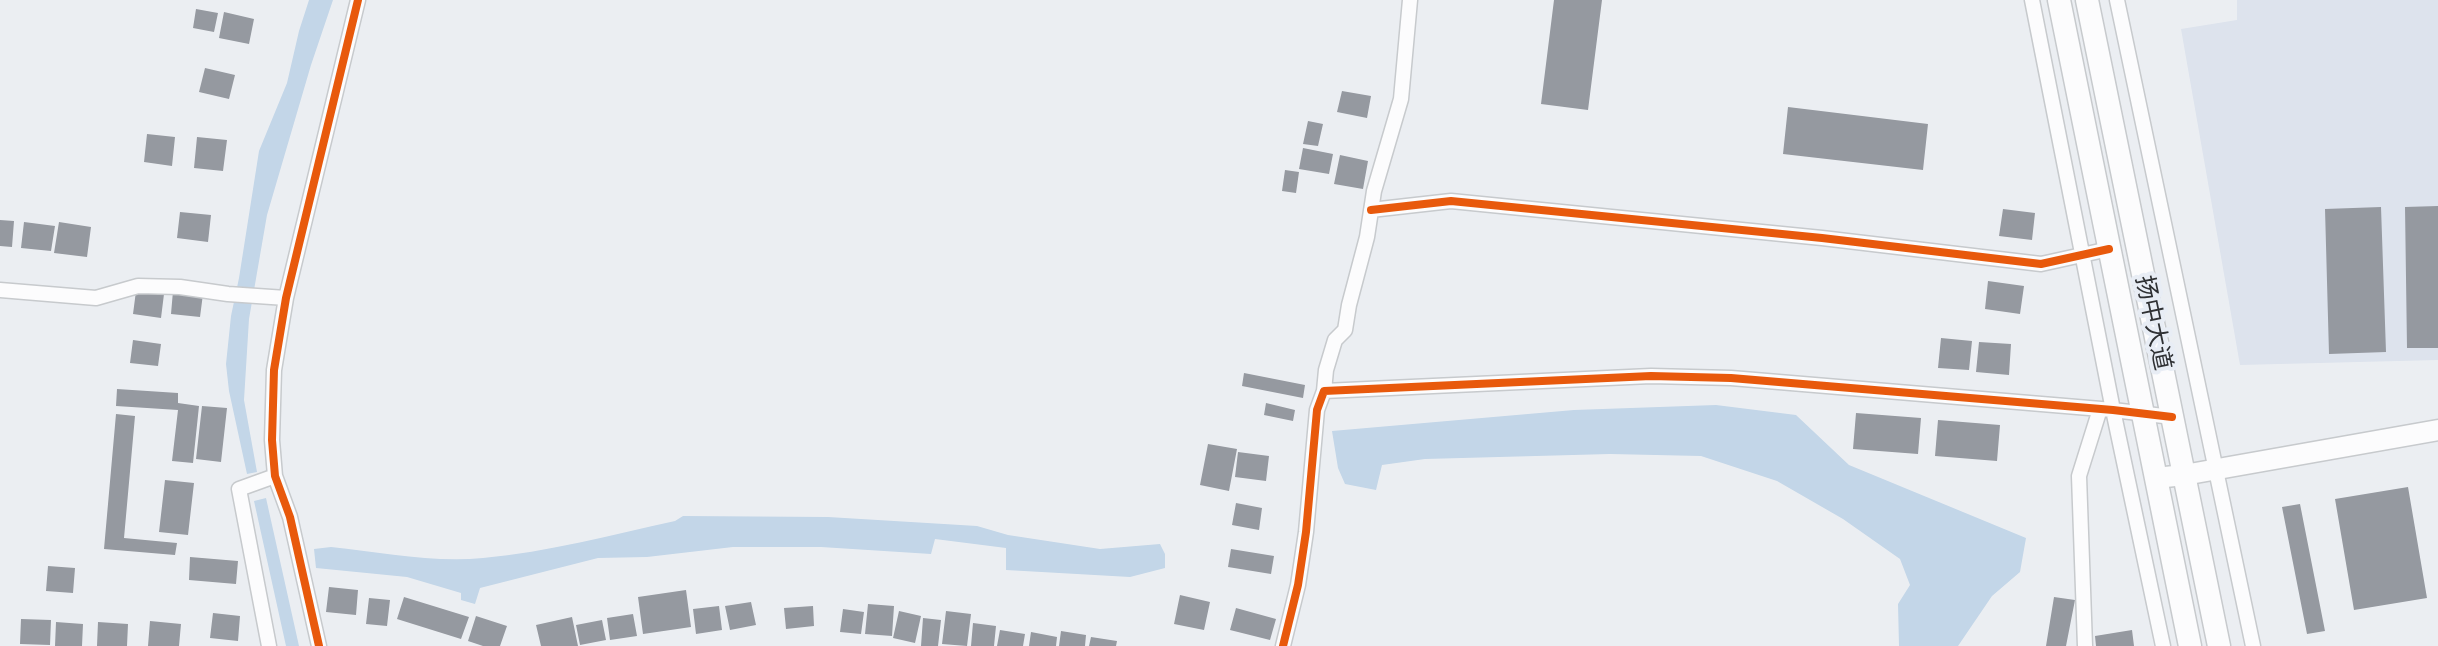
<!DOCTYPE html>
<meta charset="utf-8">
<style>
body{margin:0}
canvas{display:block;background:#ebeef2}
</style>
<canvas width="2438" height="646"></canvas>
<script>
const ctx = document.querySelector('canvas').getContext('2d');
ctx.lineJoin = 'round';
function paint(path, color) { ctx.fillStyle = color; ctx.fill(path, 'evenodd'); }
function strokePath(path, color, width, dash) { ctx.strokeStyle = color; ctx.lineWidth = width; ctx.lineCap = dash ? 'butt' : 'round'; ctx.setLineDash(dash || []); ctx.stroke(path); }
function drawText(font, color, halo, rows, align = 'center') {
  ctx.font = font + ' "Roboto Serif","Noto Sans SC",serif'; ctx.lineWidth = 8; ctx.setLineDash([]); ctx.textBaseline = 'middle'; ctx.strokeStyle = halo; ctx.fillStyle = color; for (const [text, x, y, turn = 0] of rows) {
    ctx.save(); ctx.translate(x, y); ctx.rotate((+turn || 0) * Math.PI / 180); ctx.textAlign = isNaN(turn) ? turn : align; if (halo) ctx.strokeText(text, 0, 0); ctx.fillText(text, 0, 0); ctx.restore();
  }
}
const built = new Path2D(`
 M2237,0h201v360l-198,5 -59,-336 56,-9z`);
const water = new Path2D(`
 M309,0h24l-22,65 -44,150 -18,104 -5,81 13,72 -10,2 -18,-83 -3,-27 5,-48 8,-38 20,-127 28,-68 12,-52z
 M1716,405l80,10 53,50 177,73 -6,34 -28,24 -34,50h-59l-1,-42 12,-19 -10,-26 -57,-40 -66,-38 -76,-25 -91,-2 -185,5 -43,6 -6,25 -31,-6 -7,-16 -6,-37 242,-21z
 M266,498l33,148h-13l-32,-145z
 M683,516l145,1 149,9 31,9 92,14 60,-5 5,10v14l-35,9 -124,-7v-22l-71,-9 -4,15 -110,-7h-88l-86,10 -49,1 -118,30 -5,16 -14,-4v-7l-54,-16 -91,-9 -2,-19 17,-2c50,5 102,16 152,11 65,-6 129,-23 192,-37z`);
const building = new Path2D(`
 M1554,0h48l-14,110 -47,-6z
 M196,9l22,4 -4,19 -21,-4z
 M224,12l30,7 -5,25 -30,-6z
 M205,68l30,7 -6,24 -30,-7z
 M1342,91l29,5 -4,22 -30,-6z
 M1788,107l140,17 -5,46 -140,-16z
 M1308,121l15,3 -5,22 -15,-2z
 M147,134l28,3 -3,29 -28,-4z
 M197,137l30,3 -4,31 -29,-3z
 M1303,148l30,6 -4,20 -30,-5z
 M1340,155l28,6 -5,28 -29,-5z
 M1285,170l14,2 -3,21 -14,-2z
 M2438,206v142h-31l-2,-141z
 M2381,207l5,145 -57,2 -4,-145z
 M2003,209l32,4 -3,27 -33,-4z
 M180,212l31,3 -3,27 -31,-4z
 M0,220l14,1 -2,26 -12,-1z
 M24,222l31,4 -4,25 -30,-3z
 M59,222l32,5 -4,30 -33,-4z
 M1988,281l36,5 -4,28 -35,-5z
 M136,291l28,3 -3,24 -28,-4z
 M173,291l30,3 -3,23 -29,-3z
 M1941,338l31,3 -3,29 -31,-2z
 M133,340l28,4 -3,22 -28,-3z
 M1979,342l32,2 -2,31 -33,-3z
 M1244,373l61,12 -2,13 -61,-12z
 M117,389l61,4v10l21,3 -6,57 -21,-2 6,-51 -62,-4z
 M1266,403l29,7 -2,11 -29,-6z
 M202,406l25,2 -6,54 -25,-3z
 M1856,413l65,5 -3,36 -65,-5z
 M116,414l19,2 -11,122 53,5 -2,12 -71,-6z
 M1938,420l62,5 -3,36 -62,-5z
 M1208,444l29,5 -8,42 -29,-6z
 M1238,452l31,4 -3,25 -31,-4z
 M165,480l29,3 -6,52 -29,-3z
 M2408,487l19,111 -73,12 -19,-111z
 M1236,503l26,5 -3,22 -27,-5z
 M2300,504l25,127 -18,3 -25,-127z
 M1231,549l43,7 -3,18 -43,-7z
 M190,557l48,4 -2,23 -47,-4z
 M48,566l27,2 -2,25 -27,-2z
 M329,587l29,3 -2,25 -30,-3z
 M686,590l5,37 -48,7 -5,-37z
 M1180,595l30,7 -6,28 -30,-6z
 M404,597l65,20 -8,22 -64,-20z
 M2054,597l21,3 -9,46h-20z
 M369,598l21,2 -3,26 -21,-2z
 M751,602l5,23 -26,5 -5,-24z
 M868,604l26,2 -2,30 -27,-2z
 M719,606l3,24 -26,4 -3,-25z
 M813,606l1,20 -28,3 -2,-21z
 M1236,608l40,11 -6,21 -40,-10z
 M843,609l21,3 -3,22 -21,-2z
 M899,611l22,5 -6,27 -22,-5z
 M946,611l25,3 -4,32 -25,-2z
 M213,613l27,3 -2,25 -28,-3z
 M633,614l4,22 -27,4 -3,-22z
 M476,616l31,10 -7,20h-17l-15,-5z
 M572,617l6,29h-37l-5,-21z
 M923,618l18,2 -3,26h-17z
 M21,619l30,1 -1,25 -30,-1z
 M602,620l4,20 -26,5 -4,-20z
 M150,621l31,3 -2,22h-31z
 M56,622l27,2 -1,22h-27z
 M98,622l30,2 -1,22h-30z
 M973,623l23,3 -2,20h-23z
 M1000,630l25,4 -2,12h-26z
 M2132,630l2,16h-38l-1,-10z
 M1061,631l25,4 -1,11h-26z
 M1031,632l26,5 -1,9h-27z
 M1091,637l26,4 -1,5h-27z`);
const street = new Path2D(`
 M2032,0l81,410 50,236
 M2117,0l136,646
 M1371,210l80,-9 371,37 219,26 68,-15
 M0,290l96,8 42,-12 42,1 48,7 58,4
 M1324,391l2,-21 9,-30 10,-10 4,-25 18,-68 7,-46 27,-92 9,-99
 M269,646l-30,-157 36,-13
 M319,646l-29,-129 -15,-41 -3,-36 2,-70 12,-72 72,-298
 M1283,646l15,-61 8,-53 11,-122 7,-19 327,-15 80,2 382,32 59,7
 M2085,646l-6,-170 21,-67`);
const secondary = new Path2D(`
 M2156,478l28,-3 254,-45`);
const primary = new Path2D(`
 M2059,0l131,646
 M2087,0l132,646`);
const cycleway = new Path2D(`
 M1371,210l80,-9 371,37 219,26 68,-15
 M319,646l-29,-129 -15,-41 -3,-36 2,-70 12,-72 72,-298
 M1283,646l15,-61 8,-53 11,-122 7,-19 327,-15 80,2 382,32 59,7`);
const streetNames = [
 ["扬中大道",2153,323,78]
];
paint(built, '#dde3ed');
paint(water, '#c3d6e8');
paint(building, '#9599a0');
strokePath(street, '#c7cacd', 17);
strokePath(secondary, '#c7cacd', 23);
strokePath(primary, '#c7cacd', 25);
strokePath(street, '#fcfcfd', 14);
strokePath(secondary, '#fcfcfd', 20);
strokePath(primary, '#fcfcfd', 22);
strokePath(cycleway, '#e8590c', 8);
drawText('24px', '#2f3134', '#e8edf5', streetNames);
</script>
